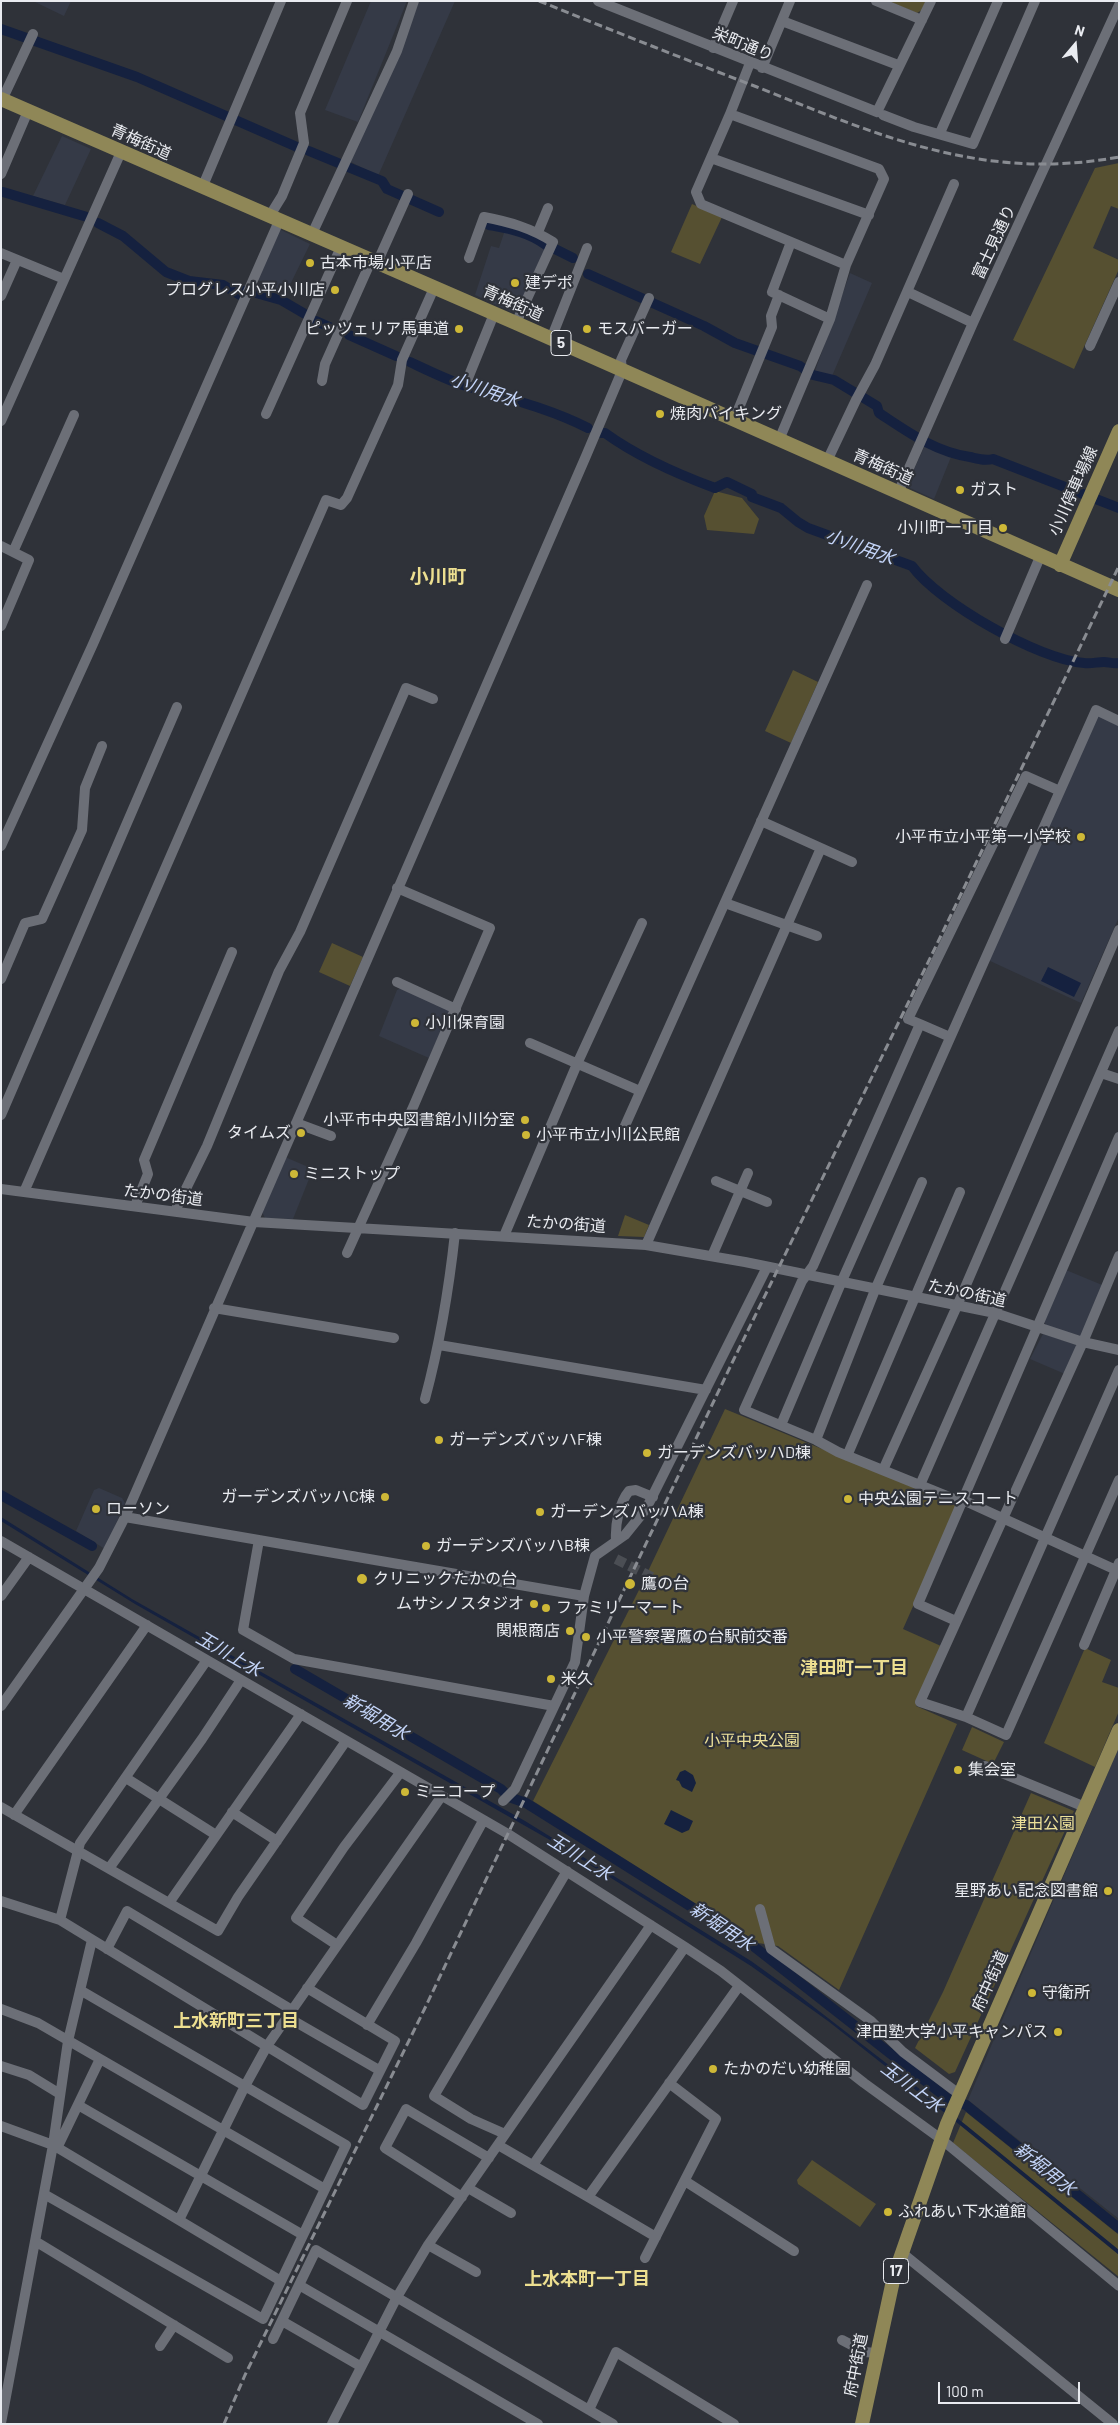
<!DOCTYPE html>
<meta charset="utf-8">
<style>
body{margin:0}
#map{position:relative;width:1120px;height:2425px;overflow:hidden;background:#2f3239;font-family:Barlow,sans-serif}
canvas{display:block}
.frame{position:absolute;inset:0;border:2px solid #e9ebf0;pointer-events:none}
.north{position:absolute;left:1050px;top:20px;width:50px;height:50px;-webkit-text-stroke:4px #2f3239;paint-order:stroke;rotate:18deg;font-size:14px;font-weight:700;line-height:20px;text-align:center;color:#e9ebf0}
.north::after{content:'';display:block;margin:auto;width:18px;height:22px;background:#e9ebf0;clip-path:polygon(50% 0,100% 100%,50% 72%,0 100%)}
.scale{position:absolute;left:938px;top:2382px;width:142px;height:22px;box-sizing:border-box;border:2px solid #e9ebf0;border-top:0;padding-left:6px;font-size:15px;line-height:18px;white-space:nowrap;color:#e9ebf0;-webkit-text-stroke:4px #2f3239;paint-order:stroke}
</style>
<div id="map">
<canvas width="1120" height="2425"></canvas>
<div class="frame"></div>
<div class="north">N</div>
<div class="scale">100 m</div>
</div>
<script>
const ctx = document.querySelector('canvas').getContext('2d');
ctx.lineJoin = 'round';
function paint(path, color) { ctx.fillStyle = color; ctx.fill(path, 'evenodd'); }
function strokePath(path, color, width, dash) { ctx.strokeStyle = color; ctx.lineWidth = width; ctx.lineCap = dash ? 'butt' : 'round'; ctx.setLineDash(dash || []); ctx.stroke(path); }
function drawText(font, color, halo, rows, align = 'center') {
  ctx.font = font + ' Barlow,"Noto Sans JP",sans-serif'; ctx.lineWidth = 4.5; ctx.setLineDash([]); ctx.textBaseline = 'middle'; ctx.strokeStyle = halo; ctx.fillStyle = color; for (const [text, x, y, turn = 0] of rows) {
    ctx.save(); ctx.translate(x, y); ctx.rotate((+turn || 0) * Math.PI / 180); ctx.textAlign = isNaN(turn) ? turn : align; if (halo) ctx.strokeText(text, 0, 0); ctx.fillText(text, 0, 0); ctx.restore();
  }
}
const built = new Path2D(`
 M33,1h38l-7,15z
 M371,1h36l-49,121 -33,-12z
 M419,1h36l-77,175 -29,-15 46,-97z
 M62,136l29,13 -26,56 -32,-9z
 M281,230l29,14 -24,49 -30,-14 21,-46z
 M505,230l27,8 15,9 -27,63 -6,3 -39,-18 16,-49 8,2z
 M850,273l22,10 -40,93 -17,-5z
 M925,445l26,12 -17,42 -24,-11 -2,-5z
 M1097,715l22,11v191l-38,86 -93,-43z
 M403,987l48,22 -22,49 -50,-22 18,-46z
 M285,1157l28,12 -20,50 -28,-1 -3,-6z
 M1066,1270l41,17 -22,50 -38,-10 -3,-6z
 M1043,1334l32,10 2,3 -12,27 -35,-15z
 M99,1488l23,10 3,5 -20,46 -29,-18 18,-41z
 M1119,1747v472l-151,-119z`);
const green = new Path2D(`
 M888,1h38l-4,9 -5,3z
 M1119,163v46l-8,-3 -18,42 26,12v9l-45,100 -61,-29 82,-172z
 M692,204l30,13 -22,47 -29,-12z
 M715,491l27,7 17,21 -5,15 -47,-4 -3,-14z
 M793,670l25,12 -27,61 -26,-12z
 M332,943l31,14 -13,29 -31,-14z
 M625,1215l24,10 -5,12 -26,-1z
 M725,1409l233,96 -55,124 38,17 -25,60 41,18 -118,266 -61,-44 -20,-3 -225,-142 108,-215z
 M1085,1648l26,12 -9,22 17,6v23l-24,56 -51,-24z
 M972,1727l32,15 -11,22 -31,-14z
 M1031,1793l43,18 -119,261 -6,2 -34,-26 28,-56z
 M966,2112l153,123v42l-166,-134z
 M812,2160l64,44 -16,23 -62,-43 -1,-4z`);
const water = new Path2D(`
 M1048,967l33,16 -7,14 -33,-16z
 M1,1517l131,82 393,222 226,140 46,33 169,131 153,125v5l-164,-134 -127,-100 -77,-55 -194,-122 -422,-240 -134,-83z
 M685,1770l8,5 3,8 -4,9 -10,-5 -3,-6 -3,-1 4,-8z
 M671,1810l22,11 -4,9 -7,3 -18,-9z`);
const canal = new Path2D(`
 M1,29l136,48 160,70
 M309,151l73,30 5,8 52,23
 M3,192l84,25
 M98,223l25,13 43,36 23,9 34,4 17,10 4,-4
 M489,225c21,4 40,7 57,20
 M555,249l18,9
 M588,274l116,52 31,17 65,23 13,9 21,5 43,26 2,7c29,19 56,39 91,44 9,2 15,4 23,2l126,49
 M256,293l25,7 24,14
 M316,321l18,8
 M349,335l47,21
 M410,362c17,8 35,17 53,23 43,13 86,23 125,43
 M601,433h4c33,24 72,41 110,55l12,-6 25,12v3l29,11 17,14 10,6 104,38c26,36 127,94 172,97 7,1 13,-1 20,-1 5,0 9,2 15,1
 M1,1495l91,51
 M295,1669l206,120 8,8 17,6 226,142 195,153 19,7 153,123`);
const minorTunnel = new Path2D(`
 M616,1559l38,19`);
const minor = new Path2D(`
 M598,1l279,111 54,-111
 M876,1l46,19
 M782,21l116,44
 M713,48l20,-47
 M762,68l28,-67
 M2,100l31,-66
 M730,114l20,-51
 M883,115l31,12 59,17 62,-143
 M940,133l58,-132
 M711,158l158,57
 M1,174l27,-63
 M202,188l79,-187
 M269,217l13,-21 22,-53 -4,-30 47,-112
 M538,232l10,-24
 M312,234l85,-183 17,-50
 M791,242l-19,50 58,27
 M1,253l63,26
 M469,258l15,-41c26,5 47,11 69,25l-37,81
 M377,263l31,-69
 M908,292l65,31
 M1,296l16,-36
 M551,339l36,-91
 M1090,346l29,-64
 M468,378l26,-64
 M322,381l3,-17 46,-103
 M266,414l75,-167
 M734,420l38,-93 -1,-11 8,-21
 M1,421l120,-269
 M779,440l51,-121 16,-54 38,-86 -5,-10 -149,-55 -34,78 5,12 145,61
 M827,461l29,-61 19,-35 79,-181
 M898,493l75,-170 146,-318
 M1,546l28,14 -28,66
 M13,552l61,-137
 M1005,639l35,-82
 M1060,791l-34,-15 -118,243 12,5 -107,242 -11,15 -58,129 72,30 22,12 116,47 9,1 153,70
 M761,821l91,41
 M1,846l92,-202 186,-423
 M725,903l92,33
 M1,979l24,-56 17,-4 40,-89 3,-42 17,-42
 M397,982l59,27
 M920,1024l30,13
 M530,1043l110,48
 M1101,1073l18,6
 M1,1115l176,-408
 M296,1123l35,13
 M620,1133l4,-5 243,-543
 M716,1181l51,21
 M1,1189l253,33 392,23 99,17 250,51 88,29 36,8
 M24,1192l302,-692 15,5 6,-7 51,-113 4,-25 32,-72
 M135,1206l13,-32 -4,-14 88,-208
 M175,1211l32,-65 72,-175 21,-39 106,-244 27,11
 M504,1236l73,-172 65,-141
 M646,1245l175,-397
 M347,1253l67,-148 76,-177 -93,-40
 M712,1256l36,-83
 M1119,1256l-36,86 -163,360 46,15 40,18 113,-255
 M214,1308l180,30
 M439,1345l267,45
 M425,1399c15,-56 24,-110 30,-166
 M781,1425l60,-142 255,-573 23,11
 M816,1440l59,-150 47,-108
 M847,1456l113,-264
 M883,1470l74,-164 162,-376
 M920,1485l199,-454
 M125,1517l459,79
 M259,1540l-16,90 51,29 260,47
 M616,1540c-1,-15 3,-37 13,-49l7,-1 17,7
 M1,1541l507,293 177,113 36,24 143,112 77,56 178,147
 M1,1596l28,-39
 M956,1621l-38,-17 201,-467
 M1084,1645l35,-82
 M1,1706l98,-138 26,-51 461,-1061 36,-85 -1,-11 28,-62
 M966,1717l153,-347
 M985,1766l100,41
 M126,1778l90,57
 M503,1801l12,-12 60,-127 9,-66 11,-40 30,-21 21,-26 121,-242
 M1,1807l217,124 20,-34 108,-156
 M232,1812l45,29
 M14,1815l133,-190
 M110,1867l92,-128 39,-59
 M1,1901l59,19 303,185 32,-64 -88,-53
 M169,1903l132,-189
 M760,1909l11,40 100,72 32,31 56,42
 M60,1920l20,-77 127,-183
 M337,1945l-41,-27 48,-71 56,-74
 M107,1949l20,-38 165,99
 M1,2009l37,14 287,166
 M287,2017l92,53
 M367,2025l49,-82 67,-122
 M1,2066l28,9 31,19
 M78,2105l225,130
 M1,2126l52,19 228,136
 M505,2134l-34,-15 -37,-23 133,-225
 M53,2145l6,-1 41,-85
 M498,2145l90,52 151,-211
 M533,2165l152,-218
 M685,2181l109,70
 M468,2188l43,25
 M44,2194l219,125 83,-174 -266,-155
 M462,2197l-77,-49 21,-39 83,49
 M588,2197l68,40
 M179,2220l66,-134 22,-40 174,-249
 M35,2241l193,117
 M428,2245l48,27
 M902,2253l211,171
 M645,2258l71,-139 -47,-36
 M282,2321l78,45
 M273,2339l26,-54
 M842,2340l23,12 11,1
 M160,2346l14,-21
 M589,2410l27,-58 118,72
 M1,2423l52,-278 15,-104 24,-101
 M332,2424l65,-127 31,-52 223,-320
 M538,2424l-239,-139 17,-35 297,174`);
const major = new Path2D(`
 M1,99l515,224 603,267
 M1060,565l59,-134
 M862,2424l32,-148 53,-152 172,-394`);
const rail = new Path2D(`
 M539,1c72,29 145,58 218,86 123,49 226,95 362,70
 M224,2424l21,-49 179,-365 308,-647 204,-417 183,-380`);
const markers = [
 [310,263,5,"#ceb837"],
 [515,283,5,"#ceb837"],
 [335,290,5,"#ceb837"],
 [459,329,5,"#ceb837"],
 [587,329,5,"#ceb837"],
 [660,414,5,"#ceb837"],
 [960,490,5,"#ceb837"],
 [1003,528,5,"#ceb837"],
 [1081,837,5,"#ceb837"],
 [415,1023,5,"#ceb837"],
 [525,1120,5,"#ceb837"],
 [301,1133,5,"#ceb837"],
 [526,1135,5,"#ceb837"],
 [294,1174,5,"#ceb837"],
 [439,1440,5,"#ceb837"],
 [647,1453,5,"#ceb837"],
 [385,1497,5,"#ceb837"],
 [848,1499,5,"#ceb837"],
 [96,1509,5,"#ceb837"],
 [540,1512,5,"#ceb837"],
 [426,1546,5,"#ceb837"],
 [362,1579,6,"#ceb837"],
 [630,1584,6,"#ceb837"],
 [534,1604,5,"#ceb837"],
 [546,1608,5,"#ceb837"],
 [570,1631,5,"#ceb837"],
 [586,1637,5,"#ceb837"],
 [551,1679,5,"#ceb837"],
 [958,1770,5,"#ceb837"],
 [405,1792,5,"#ceb837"],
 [1108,1891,5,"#ceb837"],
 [1032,1993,5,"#ceb837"],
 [1058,2032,5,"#ceb837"],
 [713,2069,5,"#ceb837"],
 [888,2212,5,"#ceb837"]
];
const shields = [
 [561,343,20],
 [896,2271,25]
];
const shieldNames = [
 ["5",561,343],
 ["17",896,2271]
];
const streetNames = [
 ["栄町通り",743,44,22],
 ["青梅街道",141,142,24],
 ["富士見通り",994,242,-65],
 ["青梅街道",513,303,24],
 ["青梅街道",883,467,24],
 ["小川停車場線",1073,491,-66],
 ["たかの街道",163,1195,7],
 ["たかの街道",566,1224,4],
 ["たかの街道",967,1293,12],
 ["府中街道",990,1981,-66],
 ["府中街道",856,2365,-79]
];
const poiNames = [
 ["古本市場小平店",320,263],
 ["建デポ",525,283],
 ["プログレス小平小川店",325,290,"right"],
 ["ピッツェリア馬車道",449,329,"right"],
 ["モスバーガー",597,329],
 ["焼肉バイキング",670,414],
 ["ガスト",970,490],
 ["小川町一丁目",993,528,"right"],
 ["小平市立小平第一小学校",1071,837,"right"],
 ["小川保育園",425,1023],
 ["小平市中央図書館小川分室",515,1120,"right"],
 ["タイムズ",291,1133,"right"],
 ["小平市立小川公民館",536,1135],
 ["ミニストップ",304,1174],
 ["ガーデンズバッハF棟",449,1440],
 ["ガーデンズバッハD棟",657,1453],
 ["ガーデンズバッハC棟",375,1497,"right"],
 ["中央公園テニスコート",858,1499],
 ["ローソン",106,1509],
 ["ガーデンズバッハA棟",550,1512],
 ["ガーデンズバッハB棟",436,1546],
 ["クリニックたかの台",373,1579],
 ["鷹の台",641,1584],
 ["ムサシノスタジオ",524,1604,"right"],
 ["ファミリーマート",556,1608],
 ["関根商店",560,1631,"right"],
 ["小平警察署鷹の台駅前交番",596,1637],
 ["米久",561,1679],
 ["集会室",968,1770],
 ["ミニコープ",415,1792],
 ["星野あい記念図書館",1098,1891,"right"],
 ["守衛所",1042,1993],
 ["津田塾大学小平キャンパス",1048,2032,"right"],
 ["たかのだい幼稚園",723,2069],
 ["ふれあい下水道館",898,2212]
];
const parkNames = [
 ["小平中央公園",752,1741],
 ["津田公園",1043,1824]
];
const waterNames = [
 ["小川用水",485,390,19],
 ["小川用水",860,547,20],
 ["玉川上水",229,1654,30],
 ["新堀用水",376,1717,31],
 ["玉川上水",580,1857,32],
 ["新堀用水",722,1927,34],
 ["玉川上水",912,2087,37],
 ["新堀用水",1045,2169,39]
];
const neighbourhoodNames = [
 ["津田町一丁目",854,1668],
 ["上水新町三丁目",236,2021],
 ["上水本町一丁目",587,2279]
];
const quarterNames = [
 ["小川町",438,577]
];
paint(built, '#353a47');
paint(green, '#565031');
paint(water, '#15213f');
strokePath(canal, '#15213f', 10);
strokePath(minorTunnel, '#4b4e54', 10, [10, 5]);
strokePath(minor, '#6c6f77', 10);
strokePath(major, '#8f8757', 14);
strokePath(rail, '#898c92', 3, [8, 4]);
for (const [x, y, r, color] of markers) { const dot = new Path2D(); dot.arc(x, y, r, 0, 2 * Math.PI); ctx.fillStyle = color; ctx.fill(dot); strokePath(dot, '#2f3239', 2); }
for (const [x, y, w] of shields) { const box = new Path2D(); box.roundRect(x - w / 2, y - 12.5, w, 25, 4); ctx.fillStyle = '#2f3239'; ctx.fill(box); strokePath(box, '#e9ebf0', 1); }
drawText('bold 15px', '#e9ebf0', null, shieldNames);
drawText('16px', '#e9ebf0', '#2f3239', streetNames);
drawText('16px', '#e9ebf0', '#2f3239', poiNames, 'left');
drawText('16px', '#ede19a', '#2f3239', parkNames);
drawText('italic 18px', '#c4d5f9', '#2f3239', waterNames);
drawText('bold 18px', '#eddf90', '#2f3239', neighbourhoodNames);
drawText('bold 19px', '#eddf90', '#2f3239', quarterNames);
</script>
